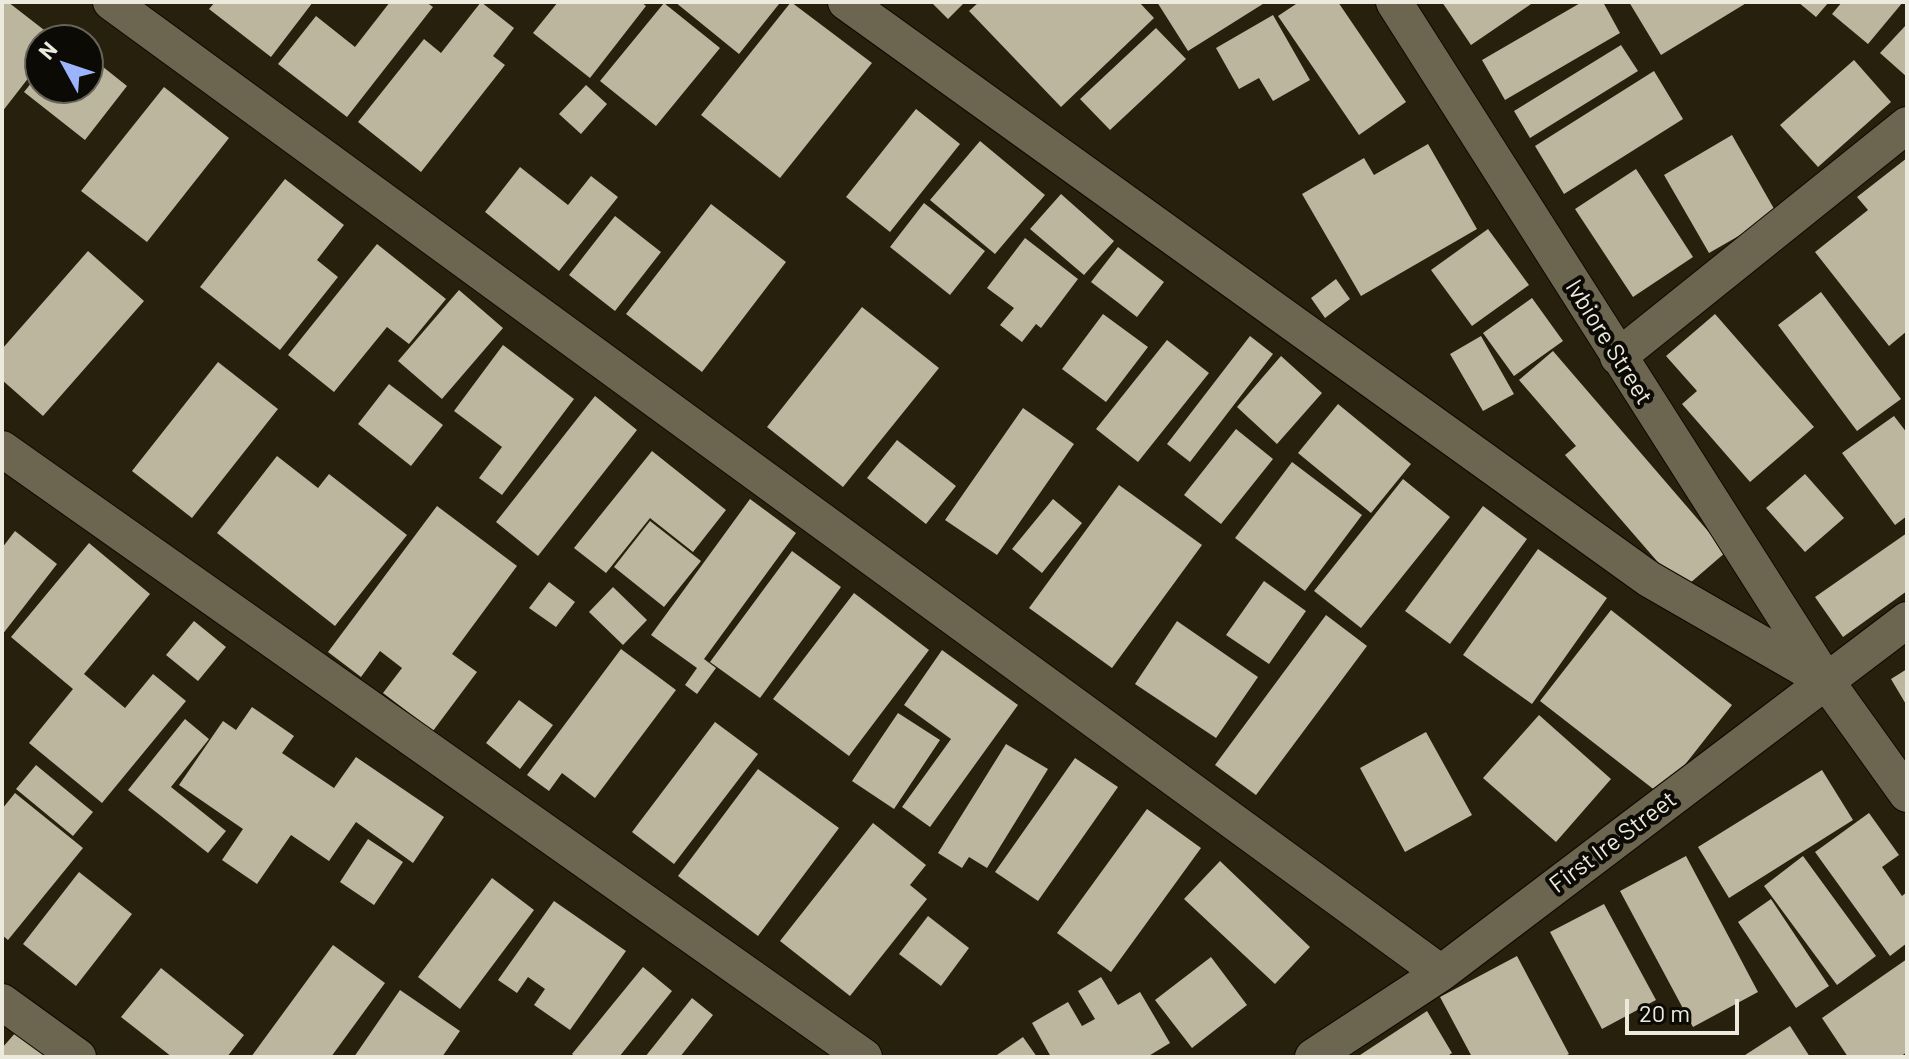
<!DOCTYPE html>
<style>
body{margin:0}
#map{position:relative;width:1909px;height:1059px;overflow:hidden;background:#26200d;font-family:Barlow,sans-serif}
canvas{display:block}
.frame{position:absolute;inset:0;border:4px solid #ece9dd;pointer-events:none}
.north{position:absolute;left:24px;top:24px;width:80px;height:80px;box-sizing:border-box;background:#0c0a04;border:2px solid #66635b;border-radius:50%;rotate:310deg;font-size:22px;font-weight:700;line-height:32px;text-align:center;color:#ece9dd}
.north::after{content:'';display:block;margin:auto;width:28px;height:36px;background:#9cb4fd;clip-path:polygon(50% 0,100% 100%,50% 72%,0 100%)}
.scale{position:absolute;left:1625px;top:999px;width:114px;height:36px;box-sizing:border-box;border:4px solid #ece9dd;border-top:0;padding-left:10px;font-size:24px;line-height:28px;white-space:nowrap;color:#ece9dd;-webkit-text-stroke:6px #0c0a04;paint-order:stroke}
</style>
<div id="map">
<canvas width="1909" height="1059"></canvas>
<div class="frame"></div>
<div class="north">N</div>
<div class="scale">20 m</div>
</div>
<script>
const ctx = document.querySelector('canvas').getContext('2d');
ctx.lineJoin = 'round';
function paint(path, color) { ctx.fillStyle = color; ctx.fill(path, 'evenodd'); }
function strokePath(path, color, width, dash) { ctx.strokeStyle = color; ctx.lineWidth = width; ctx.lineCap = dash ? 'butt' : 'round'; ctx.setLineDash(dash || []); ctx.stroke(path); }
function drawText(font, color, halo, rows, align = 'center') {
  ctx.font = font + ' Barlow,sans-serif'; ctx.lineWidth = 8; ctx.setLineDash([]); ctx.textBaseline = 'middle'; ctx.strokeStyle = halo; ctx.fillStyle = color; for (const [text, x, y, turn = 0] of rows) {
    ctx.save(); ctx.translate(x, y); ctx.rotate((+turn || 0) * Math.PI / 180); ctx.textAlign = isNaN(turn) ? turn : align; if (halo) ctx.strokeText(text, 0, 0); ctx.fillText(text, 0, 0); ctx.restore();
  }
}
const building = new Path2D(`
 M2,2h6l49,38h-17v23l-38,49z
 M215,2h98l-42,55 -62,-48z
 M390,2h36l7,5 -86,110 -69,-53 38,-48 39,31z
 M481,2l33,26 -21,28 12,9 -84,107 -63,-50 66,-83 17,14z
 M558,2h83l5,4 -56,72 -57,-45z
 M675,2h101l3,2 -40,50z
 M791,2l81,61 -92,115 -79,-63z
 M931,2h34l-17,17z
 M979,2h160l15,16 -93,89 -92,-96z
 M1157,2h109l-78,49z
 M1299,2h39l68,100 -47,33 -81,-119z
 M1442,2h92l-63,43z
 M1582,2h21l17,31 -115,67 -23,-40z
 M1629,2h119l-87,53z
 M1798,2h31l-13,15z
 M1842,2h61l-35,42 -36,-30z
 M664,3l56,45 -64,78 -56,-45z
 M1273,15l37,65 -37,21 -14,-23 -20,11 -23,-41z
 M1907,24v53l-27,-24z
 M1156,28l30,31 -76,71 -30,-31z
 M1621,45l17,26 -108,67 -16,-27z
 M88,55l39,31 -42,54 -61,-48 16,-20v16h48z
 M1854,60l37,42 -73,65 -38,-42z
 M1654,71l29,48 -119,75 -29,-48z
 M586,85l21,19 -26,30 -22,-20z
 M164,87l65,51 -82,104 -66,-51z
 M916,109l44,35 -70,88 -44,-35z
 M1732,135l45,79 -68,39 -45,-78z
 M980,141l65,54 -50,59 -65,-54z
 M1428,144l49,85 -116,67 -59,-102 62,-36 10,17z
 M1907,158v173l-18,15 -74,-94 53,-42 -11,-13z
 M520,167l48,38 23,-29 27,21 -59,74 -74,-59z
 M1636,169l57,88 -60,40 -58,-88z
 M285,179l59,46 -27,35 21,17 -58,73 -80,-63z
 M1061,194l53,47 -30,34 -54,-46z
 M924,203l61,48 -35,44 -60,-48z
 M711,204l75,58 -84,110 -76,-58z
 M615,216l46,36 -46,59 -46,-36z
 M1488,229l41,56 -57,41 -41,-56z
 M1025,238l53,41 -37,49 -5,-4 -14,18 -22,-17 14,-17 -27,-20z
 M377,244l69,55 -37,45 -22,-17 -53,65 -46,-37z
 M1118,247l46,35 -27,35 -46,-35z
 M88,251l56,50 -101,115 -41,-36v-31z
 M1336,279l14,20 -25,19 -14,-20z
 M459,290l44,38 -61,71 -44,-38z
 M1821,292l80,107 -44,32 -79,-106z
 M1532,298l31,43 -49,35 -31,-43z
 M862,307l77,61 -96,119 -76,-60z
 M1103,314l45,33 -42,55 -44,-33z
 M1715,314l99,113 -64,55 -68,-78 15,-13 -31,-35z
 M1250,336l23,18 -83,108 -23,-18z
 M1481,336l33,58 -31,17 -33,-57z
 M1167,340l42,33 -71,89 -42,-33z
 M503,345l71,54 -72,96 -23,-17 23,-31 -48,-36z
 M1553,351l173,201 -44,38 -117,-135 11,-9 -57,-66z
 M1281,356l41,37 -45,51 -40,-37z
 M218,362l60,47 -86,109 -60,-47z
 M389,384l54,41 -32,41 -53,-42z
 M595,396l42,34 -99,126 -42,-34z
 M1338,404l73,60 -40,49 -73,-60z
 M1023,408l51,36 -77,111 -52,-35z
 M1894,416l13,17v83l-12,9 -53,-72z
 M1236,429l37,30 -52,65 -37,-29z
 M897,440l59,46 -30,38 -59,-46z
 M652,451l74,59 -33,42 -43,-34 -44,55 -32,-25z
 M277,456l41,32 11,-14 78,61 -72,91 -118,-93z
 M1292,462l70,53 -57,76 -70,-53z
 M1805,474l39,44 -39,34 -39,-44z
 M1403,479l47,38 -89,111 -47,-37z
 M1119,485l83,60 -90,123 -83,-60z
 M750,499l46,34 -92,126 12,9 -19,26 -12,-9 12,-17 -46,-33z
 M1053,499l29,24 -40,50 -30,-24z
 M437,506l80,60 -65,88 25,18 -44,59 -50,-38 19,-25 -22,-17 -19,26 -33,-25z
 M1483,506l44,33 -77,105 -45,-33z
 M650,521l51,40 -37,46 -50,-40z
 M15,531l42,33 -55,71v-87z
 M1907,533v58l-64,46 -28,-40z
 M89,543l61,51 -66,80 41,34 28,-34 33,27 -84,102 -73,-60 44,-54 -62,-52z
 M1538,549l69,49 -75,106 -69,-49z
 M792,551l49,36 -81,111 -50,-36z
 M1264,581l42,30 -37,53 -43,-29z
 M549,582l26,20 -19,25 -27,-19z
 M613,587l34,33 -24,25 -34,-33z
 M854,593l75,57 -80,106 -76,-57z
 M1611,610l121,95 -71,90 -121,-94z
 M1326,615l41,31 -111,149 -41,-30z
 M194,621l32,26 -28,34 -32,-26z
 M1177,621l81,56 -42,61 -81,-54z
 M621,649l55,41 -81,108 -33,-25 -13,18 -22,-16z
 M942,650l76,55 -88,122 -28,-20 49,-68 -47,-34z
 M1907,669v37l-16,-27z
 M519,700l34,25 -33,44 -34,-26z
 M252,707l42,29 -12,17 52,35 22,-31 88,60 -31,46 -57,-41 -27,39 -38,-26 -34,49 -35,-24 21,-31 -64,-44 44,-64 13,9z
 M898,713l42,27 -46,69 -42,-28z
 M1539,715l72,64 -55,63 -73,-64z
 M185,719l24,20 -38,48 55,44 -18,22 -80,-63z
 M715,722l43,32 -84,110 -42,-32z
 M1426,732l46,83 -67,37 -45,-84z
 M1006,744l42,25 -61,99 -18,-11 -7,11 -24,-15z
 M1075,758l43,29 -80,114 -43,-29z
 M36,765l57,47 -20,24 -57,-47z
 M758,769l81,59 -81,108 -80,-60z
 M1822,770l31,50 -124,78 -31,-51z
 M15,793l68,55 -75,92 -6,-5v-126z
 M1147,809l54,39 -90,124 -54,-39z
 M1869,813l30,42 -17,12 20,29 5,-4v51l-17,13 -75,-104z
 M873,823l53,42 -16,20 17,14 -77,97 -70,-55z
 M368,839l35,23 -29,43 -34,-23z
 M1686,856l72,136 -65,35 -73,-136z
 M1803,856l73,100 -39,29 -73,-99z
 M1220,861l90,86 -35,37 -91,-85z
 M79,872l53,42 -56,72 -53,-42z
 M492,878l42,32 -74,99 -42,-32z
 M1771,899l58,87 -33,22 -58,-86z
 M554,901l72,50 -56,79 -36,-25 11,-16 -17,-12 -11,16 -19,-13z
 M1604,904l52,96 -54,29 -52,-97z
 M928,916l41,32 -28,38 -42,-32z
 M333,945l52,38 -54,74h-80z
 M1517,956l52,98 -6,3h-91l-32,-60z
 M1211,957l36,48 -55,43 -37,-48z
 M1907,959v93l-7,5h-52l-26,-39z
 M643,967l29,24 -53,66h-43l-4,-3z
 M161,968l83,67 -17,22h-55l-51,-40z
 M1101,977l17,28 22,-13 30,51 -23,14h-96l-19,-34 36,-21 14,24 13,-7 -17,-28z
 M400,990l60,41 -18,26h-88z
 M692,998l21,17 -33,42h-35z
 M1427,1011l25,42 -6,4h-89z
 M1790,1026l20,31h-68z
 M17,1031l30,26h-45v-9z
 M1023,1037l14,20h-43z`);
const minor = new Path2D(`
 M111,2l1330,971
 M846,2l803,577 177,102
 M1394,2l432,679 81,113
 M1618,357l289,-232
 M2,449l862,608
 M2,1002l76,55
 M1313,1057l128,-84 466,-353`);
const streetNames = [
 ["Ivbiore Street",1609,342,58],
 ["First Ire Street",1613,842,-37]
];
paint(building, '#bdb69f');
strokePath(minor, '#0f0900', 38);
strokePath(minor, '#6c6550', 36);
drawText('24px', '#ece9dd', '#0c0a04', streetNames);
</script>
